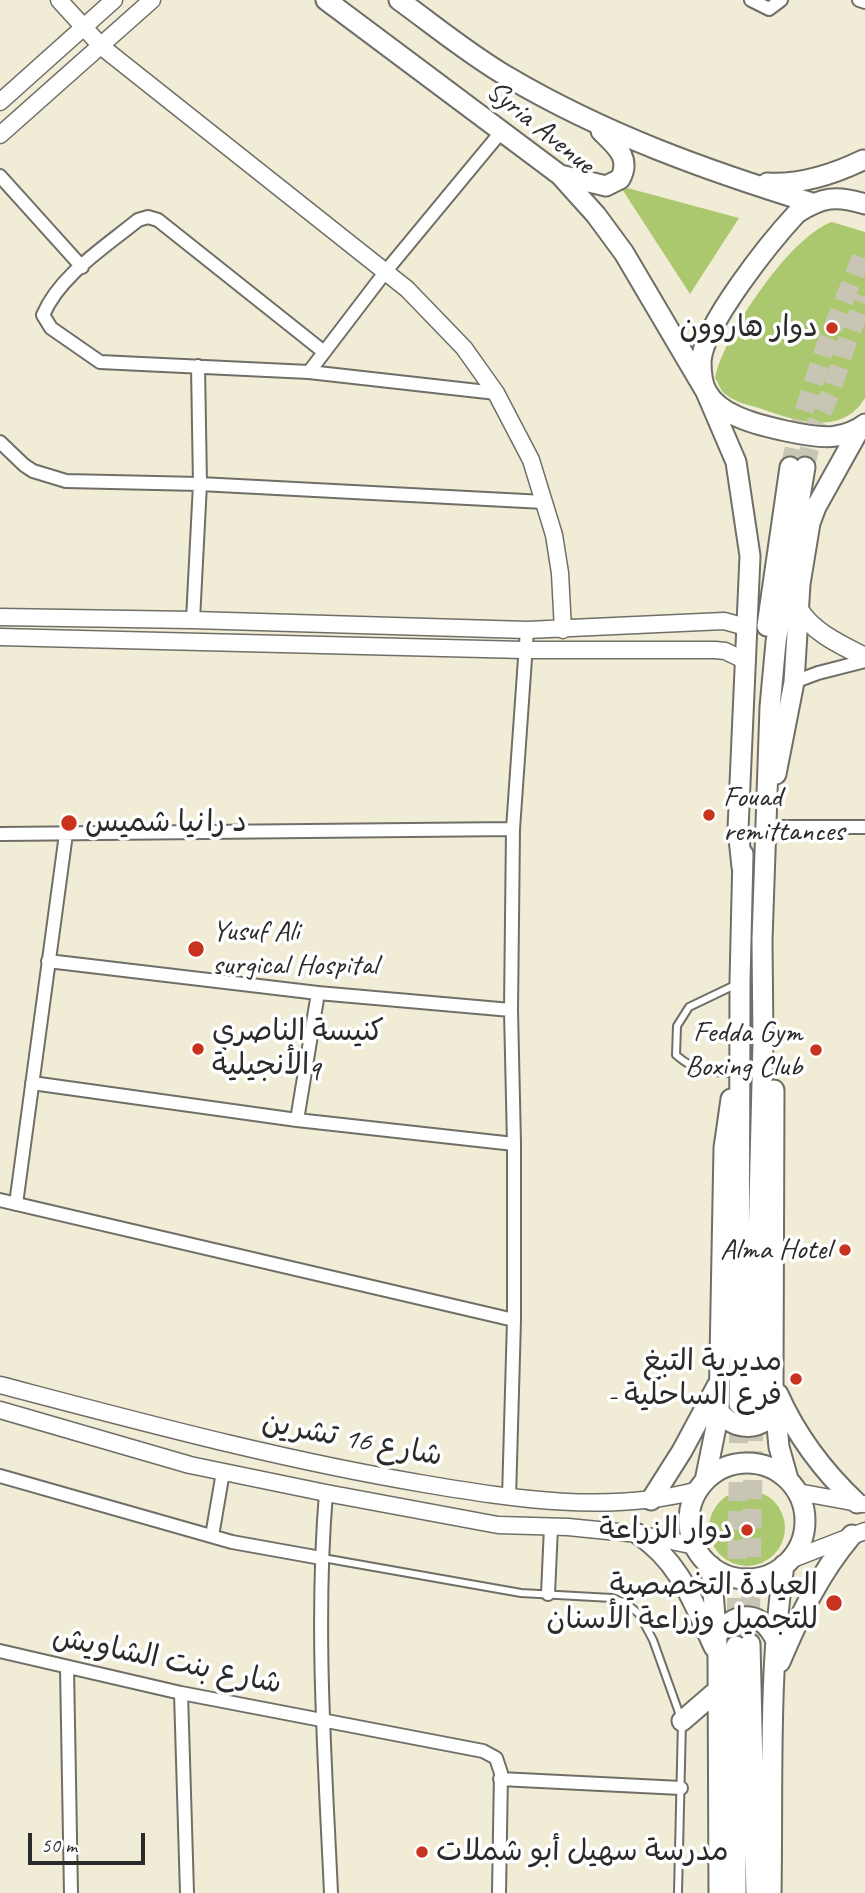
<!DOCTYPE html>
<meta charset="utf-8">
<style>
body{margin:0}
#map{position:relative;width:865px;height:1893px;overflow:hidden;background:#f0ecd6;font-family:Caveat,sans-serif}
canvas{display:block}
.scale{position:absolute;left:28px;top:1833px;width:117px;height:32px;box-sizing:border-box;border:4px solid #2b2b2b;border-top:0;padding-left:9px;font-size:21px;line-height:24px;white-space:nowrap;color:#2b2b2b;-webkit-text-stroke:5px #fff;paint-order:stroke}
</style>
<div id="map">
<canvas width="865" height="1893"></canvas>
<div class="scale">50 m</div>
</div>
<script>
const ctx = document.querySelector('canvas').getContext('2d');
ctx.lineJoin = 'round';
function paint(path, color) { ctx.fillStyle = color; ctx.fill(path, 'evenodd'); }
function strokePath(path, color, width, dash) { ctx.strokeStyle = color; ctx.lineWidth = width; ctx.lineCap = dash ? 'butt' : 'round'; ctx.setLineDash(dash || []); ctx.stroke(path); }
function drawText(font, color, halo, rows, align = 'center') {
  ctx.font = font + ' Caveat,"Playpen Sans Arabic",sans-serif'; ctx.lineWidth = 7; ctx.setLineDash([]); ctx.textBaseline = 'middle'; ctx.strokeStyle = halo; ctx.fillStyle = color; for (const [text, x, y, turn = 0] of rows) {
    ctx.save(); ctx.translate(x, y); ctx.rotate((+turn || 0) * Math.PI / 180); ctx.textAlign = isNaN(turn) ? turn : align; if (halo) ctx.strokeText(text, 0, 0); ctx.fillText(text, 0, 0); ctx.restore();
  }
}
const green = new Path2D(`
 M620,186l119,32 -49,76z
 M832,222l33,10v166c-24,40 -71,22 -106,10 -11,-3 -27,-7 -35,-15 -4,-3 -6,-11 -9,-15 9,-43 75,-142 117,-156z
 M709 1528a38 38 0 1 1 76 0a38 38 0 1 1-76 0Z`);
const primaryTunnel = new Path2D(`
 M790,467l9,-40 25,-77 41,-102
 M805,467l10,-40 16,-35 14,-44 20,-51
 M750,1644l4,-233
 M736,1646l3,-242`);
const service = new Path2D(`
 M735,985l-46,22 -12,19 -1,29c21,18 35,18 63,18
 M323,1558l198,35 91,5 14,5 13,11 14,26 29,81 -4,172`);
const minor = new Path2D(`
 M751,0l18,9 12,-9
 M859,0l6,2
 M0,176l82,91
 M324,352l-166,-132 -10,-3 -10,3c-33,27 -78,55 -95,95l8,13 49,34 209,10 187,21
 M309,372l77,-101 115,-139
 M0,442l24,23 9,6 33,10 134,3 344,18
 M193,620l7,-136 -2,-118
 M794,682l24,-9 47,-12
 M765,827h100
 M0,834l513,-5
 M48,961l270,32 193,17
 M32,1083l265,37 217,24
 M297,1120l21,-127
 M0,1200l514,120
 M16,1204l50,-370
 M0,1476l232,66 89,16
 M326,1493c-11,133 -1,267 5,400
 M509,1498l5,-178v-176l-3,-134 2,-181 14,-199
 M212,1536l11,-64
 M548,1594l3,-67
 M0,1651l181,42 302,58 13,7 5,15 -2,120
 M67,1667l4,226
 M181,1693l6,200
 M500,1779l181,9`);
const tertiary = new Path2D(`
 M59,0l43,47 305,242 57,59 32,45 35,67 23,75 6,38 3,57
 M0,102l114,-102
 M0,135l152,-135
 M0,617l193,3 334,10 197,-9 22,6
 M0,637l524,13h191l10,1 19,9
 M0,1385c141,37 281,75 425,99 90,15 184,30 274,6
 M0,1410l190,55 136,28 172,32 70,2 70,7 57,12
 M798,1492l65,12
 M790,1560l75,-29`);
const secondary = new Path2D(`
 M798,608c14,24 43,37 67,49`);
const primary = new Path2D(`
 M326,0l234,175 36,40 28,38 82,139 30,70 14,94 -12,273 4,38
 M399,0c36,26 71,55 109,77 97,57 197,93 304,126
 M560,175l46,11 14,-7c12,-21 -5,-34 -19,-48
 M767,183c34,2 65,-8 96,-23
 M865,204c-29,-9 -43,-7 -68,9 -26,28 -93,111 -96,148 0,9 1,23 6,31 6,11 18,19 29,24 19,9 79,24 100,20 9,-1 22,-6 29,-12
 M767,626l23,-159
 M776,774l18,-92 6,-98 10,-61 6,-16 44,-79
 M774,1090l-1,294 6,63 9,32
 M778,1394c19,43 45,77 79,109
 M739,1404l1,-422 3,-128
 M754,1404l9,-362 -1,-102 8,-233 6,-65 29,-175
 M719,1412c17,19 38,19 56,1
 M689 1521a58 58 0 1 1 116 0a58 58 0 1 1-116 0Z
 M705,1481l14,-69 5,-264 7,-49
 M651,1500l31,-49 35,-65
 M638,1534c42,28 55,68 76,113
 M711,1566l7,91 1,236
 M718,1634c19,-26 45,-22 58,7
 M750,1644l6,249
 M736,1646v247
 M780,1662c20,-47 39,-88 72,-127
 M682,1721l37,-32
 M771,1893c2,-109 -3,-220 13,-328`);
const markers = [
 [832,328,7,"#c8321e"],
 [709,815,7,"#c8321e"],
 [69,823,9,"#c8321e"],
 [196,949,9,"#c8321e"],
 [198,1049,7,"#c8321e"],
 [816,1050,7,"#c8321e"],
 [845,1250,7,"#c8321e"],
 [796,1379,7,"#c8321e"],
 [747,1530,7,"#c8321e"],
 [834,1603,9,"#c8321e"],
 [422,1852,7,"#c8321e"]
];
const streetNames = [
 ["Syria Avenue",540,128,39],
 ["شارع 16 تشرين",352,1440,11],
 ["شارع بنت الشاويش",167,1661,12]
];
const poiNames = [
 ["دوار هاروون",818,328],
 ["Fouad",723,798,"left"],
 ["remittances",723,832,"left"],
 ["د رانيا شميس",85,823,"left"],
 ["Yusuf Ali",212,932,"left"],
 ["surgical Hospital",212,966,"left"],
 ["كنيسة الناصري",212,1032,"left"],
 ["الأنجيليةq",212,1066,"left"],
 ["Fedda Gym",802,1033],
 ["Boxing Club",802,1067],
 ["Alma Hotel",831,1250],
 ["مديرية التبغ",782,1362],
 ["- فرع الساحلية",782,1396],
 ["دوار الزراعة",733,1530],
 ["العيادة التخصصية",818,1586],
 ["للتجميل وزراعة الأسنان",818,1620],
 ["مدرسة سهيل أبو شملات",436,1852,"left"]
];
paint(green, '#acc86f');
strokePath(primaryTunnel, '#c9c5b4', 19, [19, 10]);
strokePath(service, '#706f67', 10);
strokePath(minor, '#706f67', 16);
strokePath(tertiary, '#706f67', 19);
strokePath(secondary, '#706f67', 21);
strokePath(primary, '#706f67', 23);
strokePath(service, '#fff', 6);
strokePath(minor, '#fff', 12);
strokePath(tertiary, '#fff', 16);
strokePath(secondary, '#fff', 18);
strokePath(primary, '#fff', 19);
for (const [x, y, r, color] of markers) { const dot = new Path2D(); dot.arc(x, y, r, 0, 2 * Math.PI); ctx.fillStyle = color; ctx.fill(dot); strokePath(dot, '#fff', 2.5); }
drawText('30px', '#2b2b2b', '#fff', streetNames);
drawText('30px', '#2b2b2b', '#fff', poiNames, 'right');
</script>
